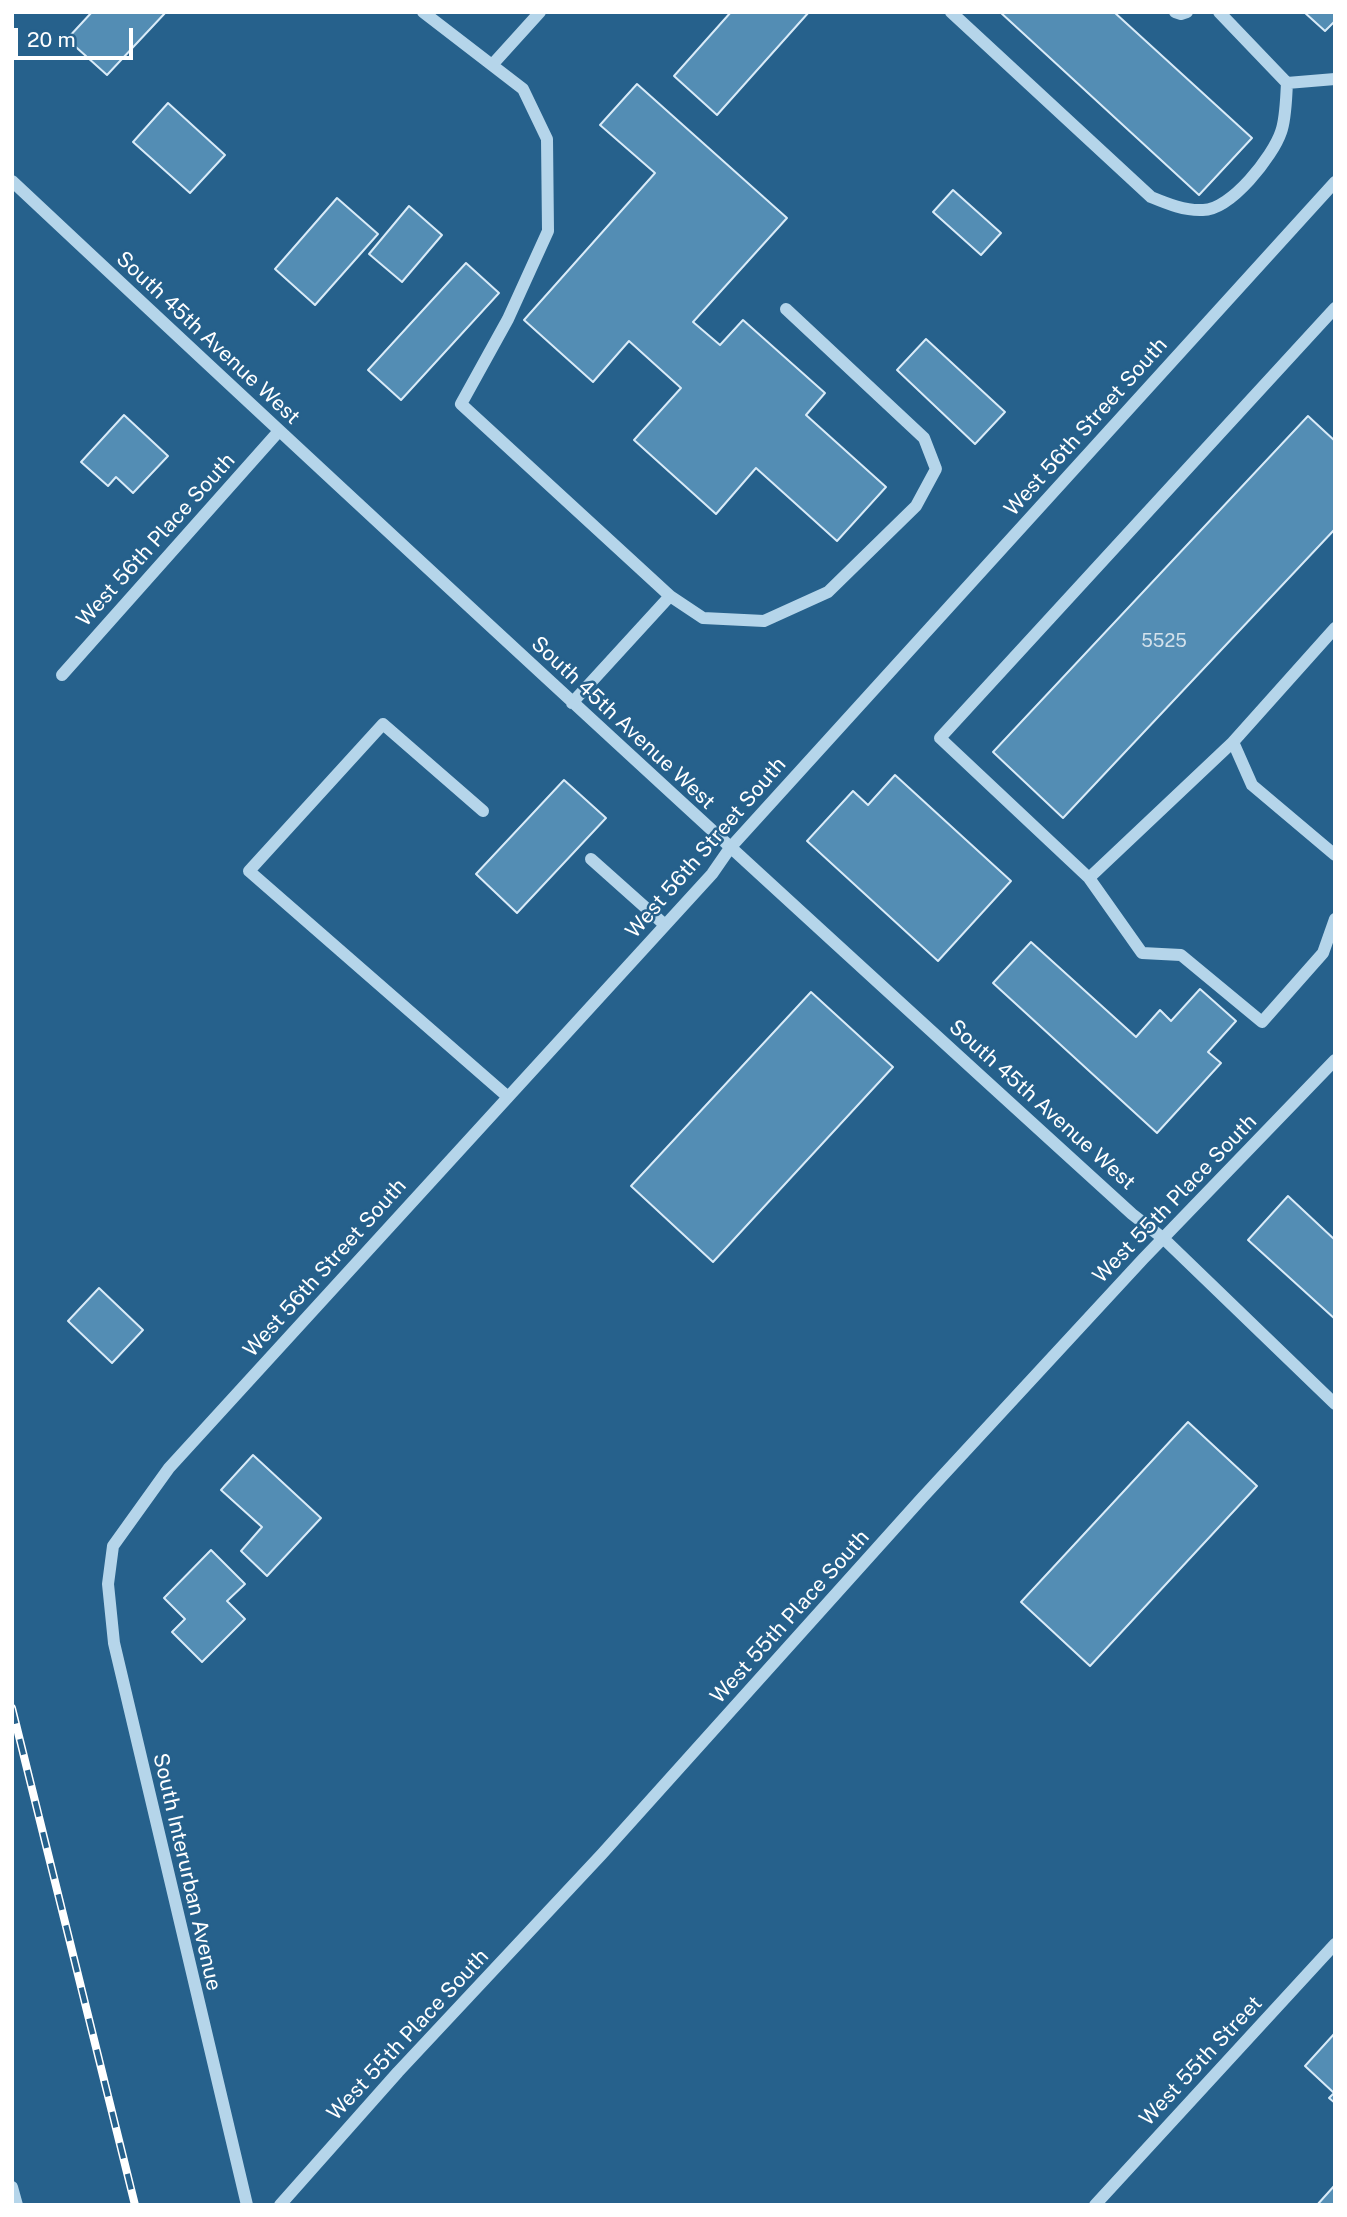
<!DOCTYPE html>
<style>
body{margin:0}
#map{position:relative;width:1347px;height:2217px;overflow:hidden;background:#26618c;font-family:"Public Sans",sans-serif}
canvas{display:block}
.frame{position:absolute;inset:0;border:14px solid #fff;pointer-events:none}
.scale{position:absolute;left:14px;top:28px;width:119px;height:32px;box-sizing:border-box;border:4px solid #fff;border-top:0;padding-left:9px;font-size:21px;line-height:24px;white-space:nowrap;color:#fff;-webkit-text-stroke:5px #26618c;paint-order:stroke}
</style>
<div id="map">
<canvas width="1347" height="2217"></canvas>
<div class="frame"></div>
<div class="scale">20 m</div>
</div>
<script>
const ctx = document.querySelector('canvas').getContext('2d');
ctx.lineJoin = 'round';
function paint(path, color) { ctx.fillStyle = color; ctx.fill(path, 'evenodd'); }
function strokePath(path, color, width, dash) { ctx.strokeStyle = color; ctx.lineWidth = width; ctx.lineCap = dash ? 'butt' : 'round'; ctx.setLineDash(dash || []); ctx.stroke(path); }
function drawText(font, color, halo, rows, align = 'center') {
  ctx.font = font + ' "Public Sans",sans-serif'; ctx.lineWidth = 5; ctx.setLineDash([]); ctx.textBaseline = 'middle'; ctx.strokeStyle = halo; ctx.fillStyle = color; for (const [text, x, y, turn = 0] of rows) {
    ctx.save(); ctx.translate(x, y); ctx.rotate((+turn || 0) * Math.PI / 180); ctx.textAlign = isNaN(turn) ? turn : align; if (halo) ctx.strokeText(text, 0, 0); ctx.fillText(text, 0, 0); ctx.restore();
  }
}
const building = new Path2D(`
 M92,12h74l-59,63 -40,-36z
 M731,12h78l-92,103 -43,-39z
 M1000,12h114l138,126 -53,57z
 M1304,12h31v9l-10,10z
 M637,84l150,134 -94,104 27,23 23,-25 82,73 -19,22 80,72 -49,54 -81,-73 -40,46 -82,-74 47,-52 -52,-47 -36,41 -69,-62 131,-147 -55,-48z
 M168,103l57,52 -35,38 -57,-51z
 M953,190l48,43 -20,22 -48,-43z
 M337,198l41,36 -63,71 -40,-36z
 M409,206l33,29 -40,47 -33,-28z
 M466,263l33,30 -98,107 -33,-30z
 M926,339l79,73 -30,32 -78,-74z
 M124,415l44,41 -35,37 -17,-16 -8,9 -27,-24z
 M1308,416l27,25v88l-272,289 -70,-66z
 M895,775l116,106 -73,80 -131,-120 46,-50 15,14z
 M564,780l42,38 -89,95 -41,-39z
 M1031,942l105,95 24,-27 11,11 29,-32 36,32 -28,31 13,11 -64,70 -164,-150z
 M811,992l82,75 -180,195 -82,-76z
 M1288,1196l47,44v79l-87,-79z
 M99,1288l44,42 -31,33 -44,-42z
 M1188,1422l69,64 -167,180 -69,-64z
 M253,1455l68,63 -54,58 -26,-25 21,-24 -41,-37z
 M211,1550l34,34 -18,17 18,18 -43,43 -30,-30 13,-13 -21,-21z
 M1335,2033v70l-6,-5 5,-5 -29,-27z
 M1335,2185v20h-18z`);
const minor = new Path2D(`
 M423,12l100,77 24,50 1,92 -40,88 -47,85 209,192
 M951,12l200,185c17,7 34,14 52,13 28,0 70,-54 78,-78 5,-14 5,-34 6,-49
 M1175,12l6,2 6,-2
 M1219,12l68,71 48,-4
 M492,65l48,-53
 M12,181c370,347 744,691 1120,1033l32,25 171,165
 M1335,628l-102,114 19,43 83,70
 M62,675l217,-244
 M572,703l98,-107 33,22 61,3 64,-29 88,-86 20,-37 -12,-31 -138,-129
 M1233,742l-144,136 -149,-140 395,-430
 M483,811l-100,-87 -134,147 259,226
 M591,859l74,66
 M1089,878l53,75 39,2 81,67 61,-69 12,-34
 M12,2187l5,18
 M247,2205l-133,-562 -6,-59 5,-38 56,-78 543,-594 18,-26 605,-666
 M280,2205l118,-133 204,-218 320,-356 221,-239 192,-199
 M1095,2205l240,-261`);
const rail = new Path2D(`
 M12,1708l123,497`);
const numberNames = [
 ["5525",1164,641]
];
const streetNames = [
 ["South 45th Avenue West",208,338,43],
 ["West 56th Street South",1086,427,-48],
 ["West 56th Place South",156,540,-48],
 ["South 45th Avenue West",623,723,43],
 ["West 56th Street South",706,848,-49],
 ["South 45th Avenue West",1042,1105,42],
 ["West 55th Place South",1175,1199,-46],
 ["West 56th Street South",325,1268,-48],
 ["West 55th Place South",790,1617,-48],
 ["South Interurban Avenue",187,1872,77],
 ["West 55th Place South",408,2035,-47],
 ["West 55th Street",1201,2061,-47]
];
paint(building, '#538db4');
strokePath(building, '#d9ebf8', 2);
strokePath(minor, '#b5d5ea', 12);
strokePath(rail, '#fff', 8);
strokePath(rail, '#26618c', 5, [16]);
drawText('18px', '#d4e2ec', null, numberNames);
drawText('21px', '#fff', '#26618c', streetNames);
</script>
